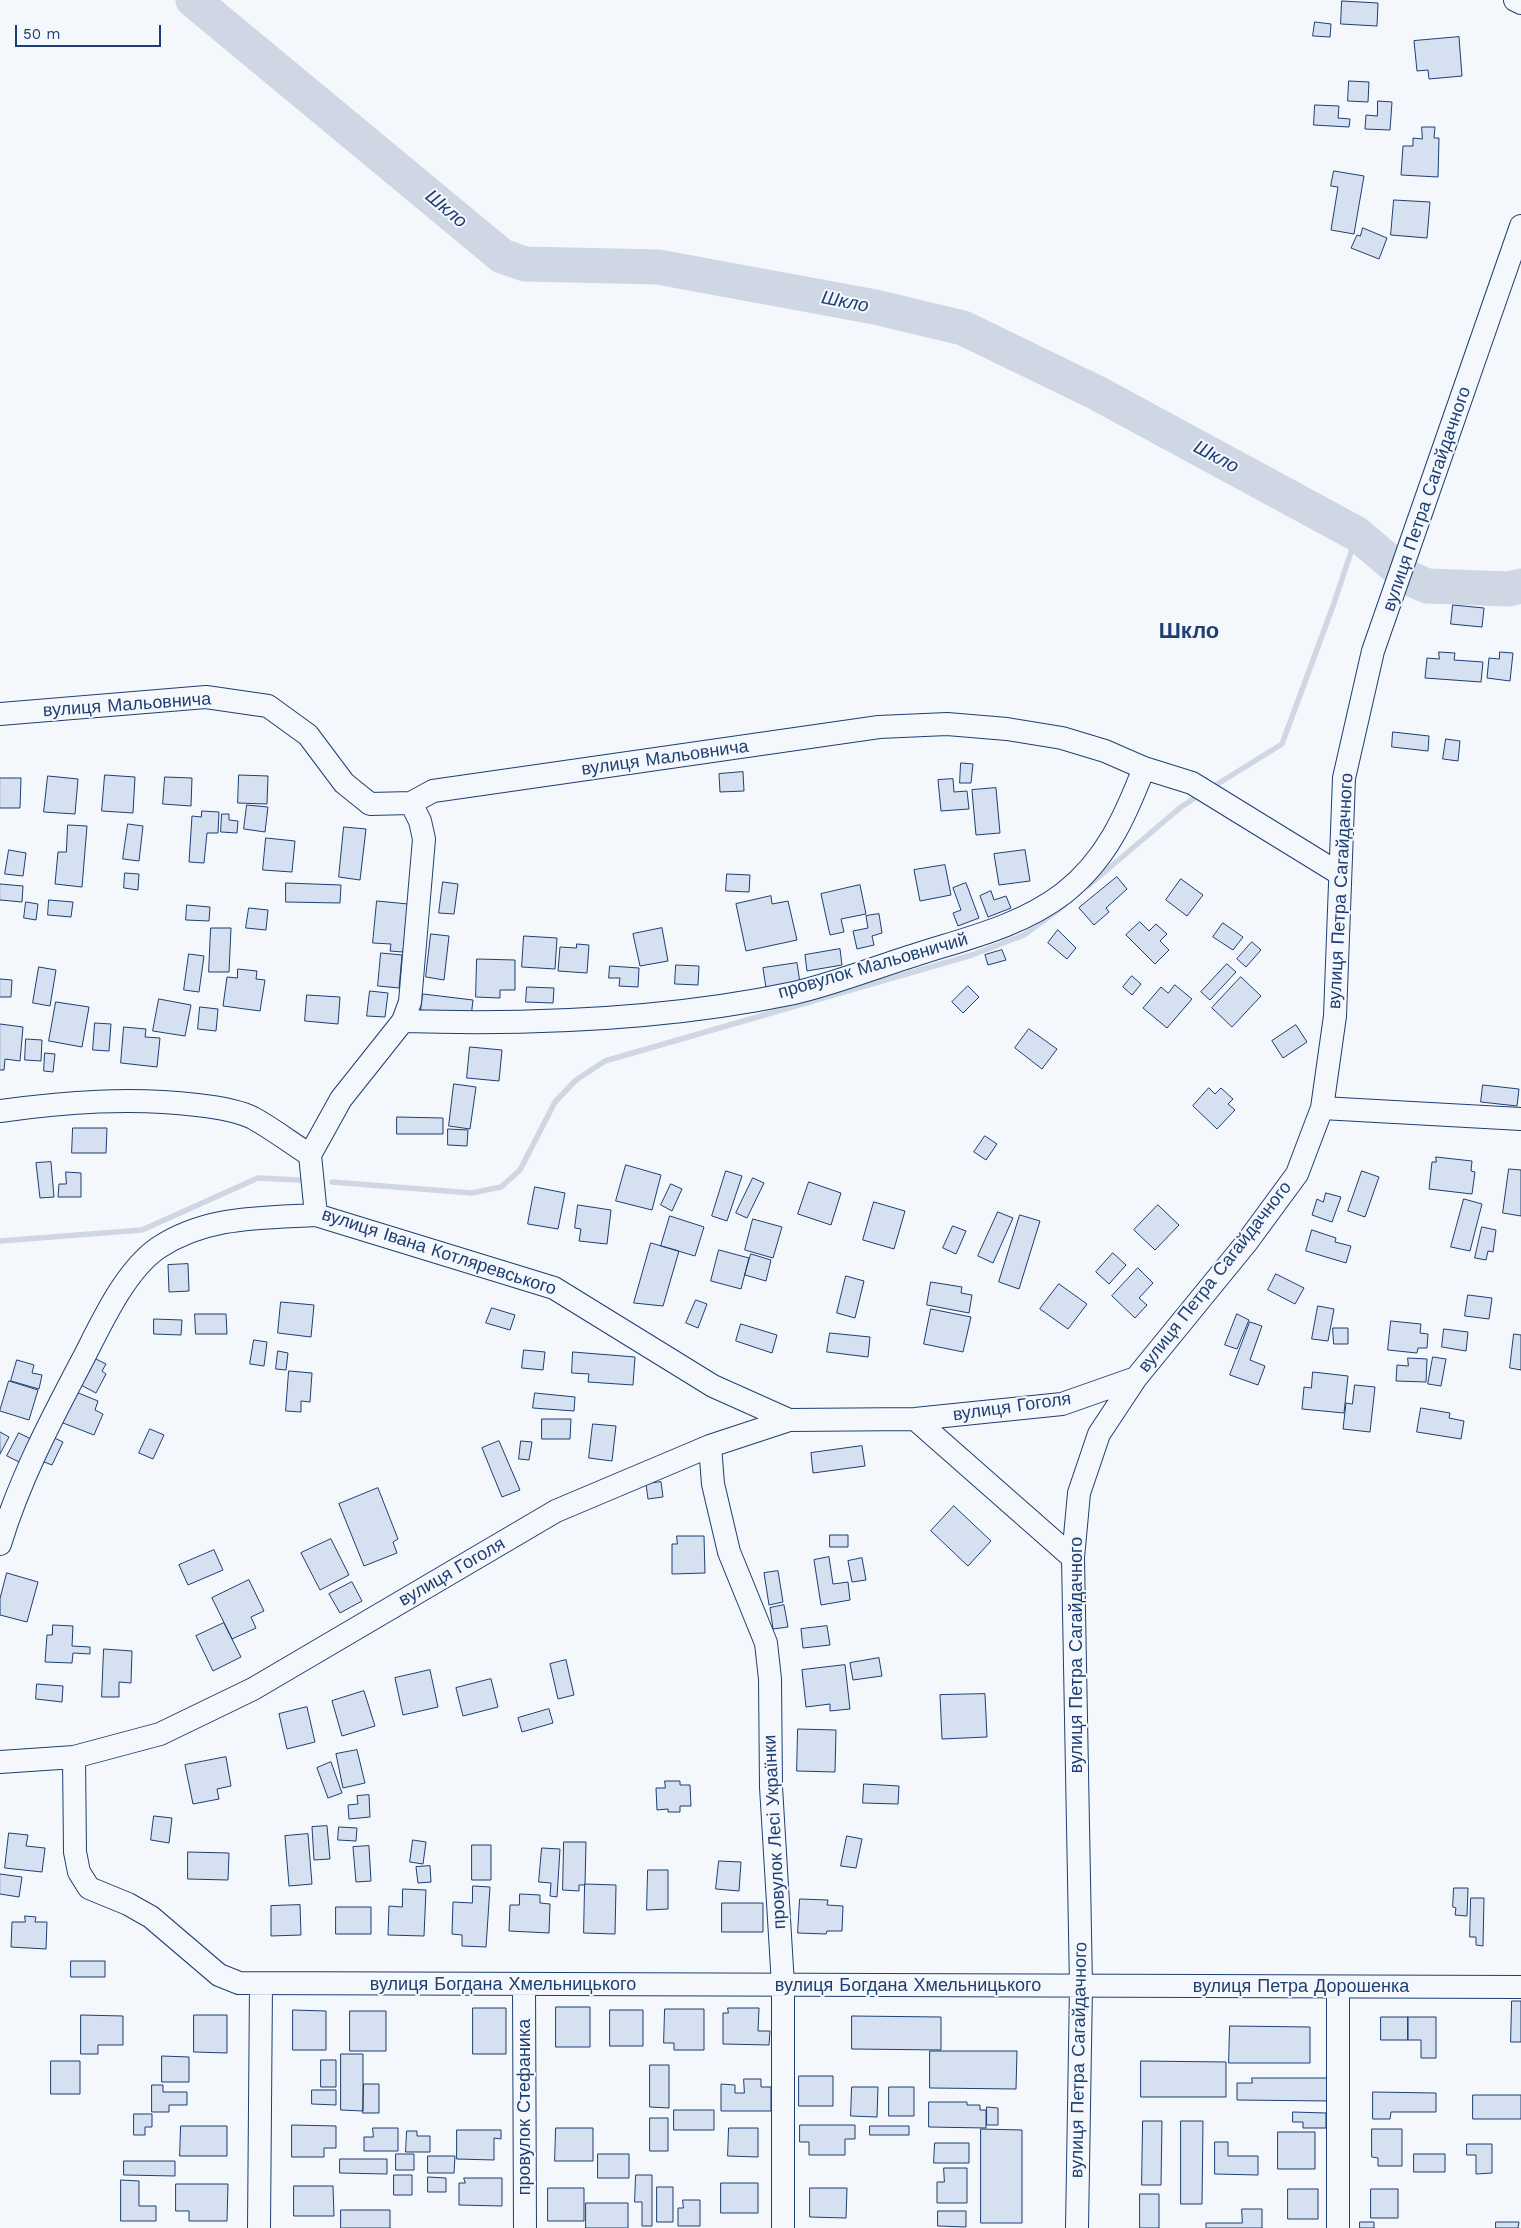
<!DOCTYPE html>
<meta charset="utf-8">
<style>
body{margin:0}
#map{position:relative;width:1521px;height:2228px;overflow:hidden;background:#f4f7fb;font-family:"Work Sans",sans-serif}
canvas{display:block}
.scale{position:absolute;left:15px;top:25px;width:146px;height:22px;box-sizing:border-box;border:2px solid #1d3f73;border-top:0;padding-left:6px;font-size:15px;line-height:18px;white-space:nowrap;color:#1d3f73;-webkit-text-stroke:4px #f4f7fb;paint-order:stroke}
</style>
<div id="map">
<canvas width="1521" height="2228"></canvas>
<div class="scale">50 m</div>
</div>
<script>
const ctx = document.querySelector('canvas').getContext('2d');
ctx.lineJoin = 'round';
function strokePath(path, color, width, dash) { ctx.strokeStyle = color; ctx.lineWidth = width; ctx.lineCap = dash ? 'butt' : 'round'; ctx.setLineDash(dash || []); ctx.stroke(path); }
function paint(path, color) { ctx.fillStyle = color; ctx.fill(path, 'evenodd'); }
function drawText(font, color, halo, rows, align = 'center') {
  ctx.font = font + ' "Work Sans",sans-serif'; ctx.lineWidth = 4; ctx.setLineDash([]); ctx.textBaseline = 'middle'; ctx.strokeStyle = halo; ctx.fillStyle = color; for (const [text, x, y, turn = 0] of rows) {
    ctx.save(); ctx.translate(x, y); ctx.rotate((+turn || 0) * Math.PI / 180); ctx.textAlign = isNaN(turn) ? turn : align; if (halo) ctx.strokeText(text, 0, 0); ctx.fillText(text, 0, 0); ctx.restore();
  }
}
const stream = new Path2D(`
 M1211,788l71,-44 51,-138 24,-72
 M1088,886l93,-79 20,-13
 M332,1182l140,11 29,-6 19,-17 35,-68 21,-22 29,-19 367,-106 52,-20 41,-30
 M0,1241l142,-11 116,-52 41,2`);
const river = new Path2D(`
 M193,0l309,256 23,8 133,3 217,40 88,21 134,65 260,141 52,44 18,8 82,3 12,-3`);
const building = new Path2D(`
 M1342,1l36,2 -1,23 -36,-2z
 M1315,22l16,2 -1,13 -17,-1z
 M1459,37l3,39 -33,3 -1,-9 -11,1 -3,-30z
 M1349,81l20,1 -1,20 -20,-1z
 M1378,101l14,1 -2,28 -25,-1 1,-14 11,1z
 M1315,105l24,1 -1,12 12,1 -1,8 -35,-2z
 M1422,127h13l-1,11h5l-1,39 -37,-2 2,-29h10v-8l9,1z
 M1334,171l30,5 -10,58 -23,-4 7,-43 -7,-1z
 M1394,200l36,2 -3,36 -36,-3z
 M1363,228l24,10 -8,21 -28,-11 6,-13 3,1z
 M1453,605l31,3 -2,19 -31,-3z
 M1439,652l16,1 -1,7 29,2 -2,20 -56,-4 2,-20 12,1z
 M1500,652l13,1 -3,28 -23,-3 2,-20 10,1z
 M1393,732l36,4 -1,15 -36,-4z
 M1446,739l14,2 -2,20 -15,-2z
 M961,763l12,1 -2,19h-11z
 M743,772l1,19 -24,1 -1,-18z
 M105,775l30,2 -2,36 -31,-2z
 M239,775l29,1 -1,28 -29,-1z
 M48,776l30,3 -3,35 -31,-2z
 M165,777l27,1 -1,28 -28,-2z
 M0,778h21l-1,30h-20z
 M953,779l1,13 13,-1 2,18 -28,2 -3,-31z
 M996,788l4,45 -24,2 -4,-45z
 M247,805l21,2 -3,25 -21,-3z
 M202,811l17,1 -1,21h-11l-3,30 -15,-1 3,-46 9,1z
 M222,814h7v6l9,1 -1,12 -16,-1z
 M128,824l15,2 -4,35 -16,-2z
 M68,825l19,1 -5,61 -27,-3 3,-32h8z
 M344,827l22,2 -6,51 -21,-3z
 M266,838l29,3 -3,31 -29,-2z
 M9,850l17,3 -3,23 -18,-2z
 M1025,850l5,31 -31,4 -5,-31z
 M945,865l6,30 -31,6 -6,-31z
 M125,873l14,1 -1,16 -14,-2z
 M727,874l23,1 -1,17 -23,-1z
 M1117,877l10,12 -21,19 3,4 -15,13 -15,-17z
 M1181,879l22,16 -16,21 -21,-16z
 M443,882l15,2 -4,30 -15,-1z
 M286,883l55,2 -1,18 -54,-1z
 M966,883l13,35 -21,8 -5,-13 8,-3 -8,-22z
 M0,884l23,2 -1,16 -22,-2z
 M860,885l6,29 -25,5 3,13 -14,3 -9,-41z
 M991,891l3,9 12,-4 5,12 -23,9 -8,-21z
 M771,896l1,8 16,-3 9,39 -51,11 -10,-47z
 M49,900l24,2 -2,15 -23,-2z
 M377,901l31,3 -5,48 -13,-1 1,-7 -18,-1z
 M26,902l12,2 -2,16 -12,-2z
 M187,905l23,2 -1,14 -23,-1z
 M249,908l19,2 -2,20 -20,-2z
 M879,914l3,19 -10,3 2,9 -17,4 -4,-18 15,-3 -2,-12z
 M1140,922l9,9 7,-7 11,10 -7,7 9,9 -14,14 -29,-29z
 M1223,923l20,14 -10,13 -20,-13z
 M211,928h20l-2,44h-20z
 M662,928l6,33 -28,5 -7,-32z
 M1058,930l18,18 -9,11 -19,-16z
 M431,934l18,2 -5,44 -18,-3z
 M524,936l33,2 -2,31 -33,-2z
 M1252,942l9,8 -15,17 -9,-8z
 M577,944l12,1 -2,28 -29,-2 2,-24 16,1z
 M840,949l2,16 -35,6 -2,-16z
 M1002,950l4,10 -18,5 -3,-10z
 M381,953l21,2 -3,33 -21,-2z
 M189,954l15,2 -5,36 -15,-2z
 M477,959l38,1v30h-15v8l-24,-1z
 M797,963l3,20 -34,5 -3,-20z
 M1227,964l9,8 -26,28 -9,-8z
 M676,965l23,1 -1,19 -23,-1z
 M610,966l29,2 -1,19 -19,-1 1,-8h-11z
 M39,967l17,3 -6,36 -17,-3z
 M238,969l19,2 -1,8 9,1 -5,31 -37,-5 4,-29 10,1z
 M1132,976l9,8 -9,11 -9,-8z
 M1241,977l20,19 -29,31 -20,-19z
 M0,979l12,1 -1,17h-11z
 M1175,985l17,14 -25,29 -24,-20 18,-21 7,6z
 M968,986l11,11 -16,16 -11,-11z
 M527,987l27,1 -1,15 -27,-1z
 M370,991l18,2 -3,24 -18,-1z
 M423,994l50,6 -2,17 -50,-7z
 M307,995l33,2 -2,27 -33,-3z
 M159,999l32,6 -6,31 -32,-5z
 M56,1002l33,5 -7,40 -33,-6z
 M200,1007l18,2 -2,22 -18,-2z
 M95,1023l16,1 -2,27 -16,-1z
 M0,1024l23,3 -3,34 -15,-2 -1,11h-4z
 M1296,1025l11,17 -24,16 -11,-17z
 M124,1027l22,2 -1,8 15,1 -3,29 -36,-4z
 M1029,1029l28,20 -15,20 -27,-21z
 M26,1039l16,1 -1,21 -16,-1z
 M470,1047l32,3 -3,31 -32,-3z
 M45,1053l10,1 -2,18 -9,-1z
 M454,1084l22,3 -6,42 -21,-3z
 M1483,1085l36,4 -2,17 -36,-4z
 M1209,1088l6,6 6,-6 12,11 -5,5 7,6 -18,19 -24,-23z
 M397,1117l46,1v16h-46z
 M73,1128h34l-1,25h-34z
 M448,1129l20,1 -1,16 -19,-1z
 M985,1136l12,8 -11,16 -12,-8z
 M1436,1157l36,4 -1,10 4,1 -3,22 -43,-5 3,-27h4z
 M51,1162l3,35 -14,1 -4,-35z
 M626,1165l35,10 -9,35 -36,-9z
 M1509,1169l12,1v46l-18,-3z
 M726,1171l16,5 -15,45 -15,-5z
 M1362,1171l17,6 -14,40 -17,-6z
 M66,1172l15,1v24h-23l1,-13h7z
 M753,1178l11,5 -17,35 -11,-5z
 M809,1182l32,11 -10,32 -33,-11z
 M671,1184l11,5 -10,22 -11,-6z
 M535,1187l30,6 -7,36 -30,-5z
 M1326,1193l15,4 -9,25 -20,-7 5,-16 6,3z
 M1464,1199l18,5 -12,47 -19,-4z
 M874,1202l31,9 -11,38 -31,-9z
 M578,1205l33,5 -4,34 -28,-3 2,-12 -6,-1z
 M1158,1205l21,20 -24,25 -21,-20z
 M998,1212l15,6 -20,45 -15,-7z
 M1020,1215l20,6 -21,68 -20,-7z
 M670,1216l34,11 -9,29 -34,-10z
 M753,1219l29,8 -9,31 -28,-8z
 M953,1226l13,5 -10,23 -13,-6z
 M1482,1227l14,3 -3,22 -5,-1 -2,9 -11,-2z
 M1312,1230l24,8 -1,4 16,4 -5,17 -40,-12z
 M651,1243l28,8 -16,55 -29,-3z
 M719,1250l30,8 -8,31 -30,-8z
 M1113,1253l13,12 -17,19 -13,-12z
 M751,1254l20,6 -5,21 -21,-6z
 M188,1264l1,27 -20,1 -1,-27z
 M1138,1268l15,15 -14,15 8,7 -12,13 -23,-22z
 M1276,1274l28,14 -9,16 -27,-14z
 M846,1276l18,5 -9,37 -18,-5z
 M931,1282l31,5 -1,6 11,2 -3,18 -42,-8z
 M1059,1284l28,20 -19,25 -28,-20z
 M1468,1295l24,3 -3,21 -24,-3z
 M696,1300l11,4 -9,24 -12,-5z
 M281,1302l33,3 -3,32 -33,-4z
 M1318,1306l16,3 -6,32 -16,-2z
 M492,1308l23,7 -5,15 -24,-7z
 M931,1309l40,8 -8,35 -39,-8z
 M195,1314h31l1,20h-31z
 M1237,1314l12,6 -12,29 -12,-4z
 M154,1319l28,1 -1,15 -27,-1z
 M1391,1321l30,3 -1,9 8,1 -1,14h-9l-1,5 -29,-3z
 M1250,1322l12,4 -12,34 15,6 -7,19 -28,-10z
 M741,1324l36,11 -5,18 -36,-12z
 M1333,1328h15v16h-14z
 M1444,1329l24,3 -2,19 -24,-4z
 M830,1333l40,4 -2,20 -41,-5z
 M1514,1334l7,1v35l-11,-2z
 M254,1340l13,2 -3,24 -14,-2z
 M524,1350l21,2 -2,18 -21,-2z
 M278,1351l10,2 -2,17 -10,-1z
 M573,1352l62,5 -2,28 -45,-3 1,-8 -17,-1z
 M92,1357l14,7 -4,7 4,3 -10,19 -17,-9z
 M1433,1357l13,2 -5,27 -13,-2z
 M1408,1358l19,1 -1,23 -30,-1 1,-16 11,1z
 M17,1360l17,5 -2,8 10,2 -3,14 -28,-8z
 M289,1371l23,2 -2,29 -9,-1v11l-15,-1z
 M1313,1372l35,4 -4,37 -42,-4 2,-22 7,1z
 M9,1381l29,9 -9,30 -29,-9z
 M1355,1385l20,2 -5,45 -27,-3 3,-26 6,1z
 M76,1392l22,9 -3,9 8,4 -9,21 -31,-12z
 M535,1393l40,4 -1,14 -41,-3z
 M1421,1408l29,5 -1,5 15,3 -3,18 -44,-7z
 M542,1419h29l-1,20h-28z
 M593,1424l23,2 -4,35 -23,-3z
 M150,1429l14,6 -11,24 -14,-6z
 M0,1432l9,5 -9,17z
 M19,1433l12,6 -12,23 -12,-6z
 M50,1436l13,6 -11,23 -13,-5z
 M499,1441l21,49 -18,7 -20,-49z
 M521,1441l11,1 -3,18 -10,-1z
 M862,1446l3,20 -52,7 -2,-20z
 M661,1482l2,15 -15,2 -2,-15z
 M378,1488l20,51 -5,3 4,11 -33,13 -25,-62z
 M954,1506l37,35 -23,25 -37,-35z
 M830,1535h18v12h-18z
 M677,1536h27l1,37 -33,1v-30h5z
 M331,1539l18,36 -29,15 -19,-37z
 M214,1550l9,20 -35,15 -9,-20z
 M829,1557l4,27 15,-2 2,18 -29,5 -7,-45z
 M862,1558l4,22 -14,2 -4,-21z
 M778,1571l5,31 -14,3 -5,-32z
 M7,1573l31,9 -11,40 -27,-7v-16z
 M249,1580l15,31 -13,6 5,11 -24,11 -20,-41z
 M352,1582l10,19 -22,12 -11,-19z
 M784,1605l4,22 -15,2 -3,-21z
 M224,1623l17,34 -28,14 -17,-35z
 M53,1625l20,1 -1,20 18,1v7l-17,-1 -1,10 -27,-1 2,-27h5z
 M827,1626l3,19 -27,3 -2,-19z
 M104,1649l28,2 -1,32 -12,-1v15h-17z
 M879,1658l3,18 -29,4 -3,-17z
 M566,1660l8,35 -16,4 -8,-35z
 M845,1665l5,44 -20,2v-7l-24,3 -4,-37z
 M430,1670l8,37 -35,8 -8,-37z
 M491,1679l7,28 -35,9 -7,-28z
 M37,1684l26,2 -1,16 -26,-3z
 M364,1691l11,35 -33,10 -10,-35z
 M985,1694l2,43 -45,2 -2,-44z
 M307,1707l8,35 -28,7 -8,-35z
 M549,1709l4,14 -31,9 -4,-14z
 M798,1729l38,1 -1,42 -38,-1z
 M357,1750l8,33 -22,5 -7,-34z
 M226,1757l5,29 -14,3 2,10 -26,5 -8,-39z
 M331,1762l11,31 -14,5 -11,-30z
 M665,1781h15v4h10l1,21h-11v6h-12v-3l-11,1 -1,-22h9z
 M864,1784l35,2 -1,18 -35,-1z
 M369,1795l1,22 -21,2 -1,-14 10,-1 -1,-8z
 M154,1816l18,2 -3,25 -18,-3z
 M327,1826l3,33 -16,1 -2,-33z
 M339,1827l18,1 -1,13 -18,-1z
 M9,1833l19,2 -2,11 19,2 -3,24 -37,-4z
 M308,1834l4,50 -23,2 -4,-50z
 M847,1836l15,3 -6,29 -15,-2z
 M413,1840l13,2 -3,22 -13,-2z
 M564,1842h22l-1,43h-6v6l-16,-1z
 M472,1845h19v35h-19z
 M369,1846l2,35 -15,1 -3,-35z
 M542,1848l18,1 -3,48 -7,-1 1,-13 -12,-1z
 M188,1852l41,1 -1,27 -40,-1z
 M719,1861l22,1 -2,29 -23,-2z
 M430,1866l1,16 -13,1 -2,-16z
 M648,1870h20v39l-21,1z
 M0,1874l22,3 -3,20 -19,-3z
 M585,1884l31,1 -1,49 -31,-1z
 M473,1886l17,1 -4,60 -24,-1v-11l-10,-1 1,-32 19,1z
 M1454,1888h14l-1,28 -12,-1 1,-7 -3,-1z
 M403,1889l23,1 -2,46 -36,-1 1,-29 13,1z
 M520,1894l20,1v8l10,1 -1,29 -40,-2 1,-26h9z
 M1471,1898h13l-1,48 -7,-1v-8h-6z
 M800,1899l28,1 -1,5 16,1 -1,25h-15l-1,3 -28,-1z
 M722,1903h41v29h-41z
 M300,1905l1,30 -30,1v-30z
 M336,1907h35v27h-35z
 M25,1916l11,1 -1,5h12l-1,27 -35,-2 1,-25h13z
 M71,1961h34v16h-34z
 M1512,2001h9v41h-10z
 M556,2007h34v40h-34z
 M473,2008h33v46h-33z
 M728,2008h31l-1,23h12l-1,14 -46,-1v-31h5z
 M665,2009h39v41h-30v-7h-10z
 M293,2010l33,1v39h-33z
 M610,2010h33v36h-33z
 M350,2011h36v40h-36z
 M81,2015l42,1v29h-25v9h-17z
 M194,2015h33v38l-33,-1z
 M852,2016l89,1v33l-89,-1z
 M1381,2017h27v23h-27z
 M1408,2017h28v41h-15v-18h-13z
 M1230,2026l80,1v36h-81z
 M930,2051h87l-1,38 -86,-1z
 M341,2054h22v57l-22,-1z
 M162,2056l27,1v25h-27z
 M321,2060h15v27h-15z
 M51,2061h29v33h-29z
 M1141,2061l85,1v35h-85z
 M650,2065h19v43l-19,-1z
 M799,2076h34v30h-34z
 M1252,2078h79v23l-94,-1v-17h15z
 M744,2079h17v8h10v24h-50v-27l14,1v8h9z
 M364,2084h15v29h-16z
 M152,2085h11v7h24v13h-18v7h-17z
 M852,2087h26l-1,30 -26,-1z
 M889,2087h25v29h-25z
 M312,2090h24v15l-24,-1z
 M1373,2092l63,1v19h-45l-1,7h-17z
 M1473,2095h48v24h-48z
 M929,2102h38v3h13v5h6v18l-57,-1z
 M987,2107l11,1v17h-11z
 M674,2110h40v20h-40z
 M1293,2112l33,1v15h-23v-6h-10z
 M134,2114h18v13h-7v8h-11z
 M650,2118h18v33h-18z
 M1143,2121h19l-1,64h-19z
 M1181,2121h22l-1,83h-21z
 M292,2125l44,1v22h-12v9h-32z
 M800,2125h55v14h-10v16h-36v-13h-9z
 M181,2126h46v30h-47z
 M870,2126h39v9h-39z
 M373,2128h25v23h-34v-14h9z
 M556,2128h37v33h-38z
 M729,2128h29v29l-30,-1z
 M981,2129l41,1v93h-41z
 M1372,2129h30v37h-24v-8l-6,-1z
 M457,2130h44v9l-7,-1v22l-37,-1z
 M407,2131h10v5h13v16h-24z
 M1278,2132h37v37h-37z
 M1215,2142h13v14h30v19l-43,-1z
 M935,2143h34v20h-35z
 M1467,2144h25v29l-16,1v-19h-9z
 M396,2154h18v16h-18z
 M598,2154h31v24h-31z
 M1414,2154h31v18h-31z
 M428,2156h27l-1,17h-26z
 M340,2159h47v15l-47,-1z
 M124,2161h51v15l-51,-1z
 M944,2168h23v35h-30v-21h7z
 M394,2175h18v20h-18z
 M636,2175h16v51h-10v-24h-7z
 M428,2177l18,1v14h-18z
 M464,2178h38v28l-43,-1v-22h6z
 M121,2180l18,1v25h17v15h-35z
 M721,2183h37v30h-37z
 M176,2184h52l-1,37h-38v-10h-13z
 M294,2186h39l1,30h-40z
 M657,2187h16v35h-16z
 M548,2188h36v33h-36z
 M810,2188h37l-1,30 -36,-1z
 M1288,2189h30v30h-30z
 M1371,2189h27v29h-27z
 M1140,2194h19v34h-19z
 M683,2200h17v26h-22v-18h5z
 M586,2203h42v25h-42z
 M1242,2209h20v19h-56v-5h36z
 M341,2210h49v18h-49z
 M938,2211h28v16l-28,-1z
 M1360,2222h14v6h-14z
 M1496,2222h23l-1,6h-22z`);
const minor = new Path2D(`
 M1515,0l6,3
 M0,714l206,-17 62,9 40,29 36,48 26,21 41,-1 22,-12 446,-64 68,-3 60,5 55,9 43,13 39,17 48,15 148,91
 M403,1021c130,4 263,-1 391,-28 40,-9 85,-27 124,-39 50,-16 103,-28 146,-61 42,-33 61,-76 80,-125
 M1322,1108l199,11
 M0,1111c66,-9 131,-14 197,-6 18,2 40,5 56,13 20,11 38,25 57,37l6,60 238,73 159,98 76,34
 M310,1155l31,-56 62,-78 7,-19 14,-163 -4,-18 -9,-18
 M915,1419l158,139
 M710,1446l3,38 16,68 37,91 4,36 1,108 12,198v243
 M0,1544c20,-66 52,-126 84,-187 18,-35 41,-86 74,-109 48,-32 102,-30 158,-33
 M74,1757l1,95 4,20 10,16 39,16 23,13 68,58 20,8 1282,4
 M0,1762l74,-5 86,-23 93,-45 303,-178 154,-65 79,-26 126,-1 147,-15 74,-26
 M524,1985l1,243
 M1338,1987v241
 M259,2228l2,-243
 M1077,2228l4,-242 -8,-428 6,-65 20,-59 37,-56 111,-136 50,-68 25,-66 13,-92 9,-238 29,-127 148,-425`);
const streetNames = [
 ["вулиця Петра Сагайдачного",1427,499,-71],
 ["вулиця Мальовнича",127,705,-4],
 ["вулиця Мальовнича",665,758,-8],
 ["вулиця Петра Сагайдачного",1341,891,-87],
 ["провулок Мальовничий",873,966,-16],
 ["вулиця Івана Котляревського",439,1252,18],
 ["вулиця Петра Сагайдачного",1215,1277,-52],
 ["вулиця Гоголя",1012,1407,-8],
 ["вулиця Гоголя",452,1572,-30],
 ["вулиця Петра Сагайдачного",1077,1655,-90],
 ["провулок Лесі Українки",775,1832,-93],
 ["вулиця Богдана Хмельницького",503,1985],
 ["вулиця Богдана Хмельницького",908,1986],
 ["вулиця Петра Дорошенка",1301,1987],
 ["вулиця Петра Сагайдачного",1079,2060,-89],
 ["провулок Стефаника",525,2107,-90]
];
const waterNames = [
 ["Шкло",446,209,40],
 ["Шкло",845,302,11],
 ["Шкло",1216,457,28]
];
const districtNames = [
 ["Шкло",1189,632]
];
strokePath(stream, '#cfd7e4', 5.5);
strokePath(river, '#cfd7e4', 35);
paint(building, '#d5e0f0');
strokePath(building, '#1d3f73', 1);
strokePath(minor, '#1d3f73', 24);
strokePath(minor, '#f4f7fb', 22);
drawText('18px', '#1d3f73', '#f4f7fb', streetNames);
drawText('italic 19px', '#1d3f73', '#f4f7fb', waterNames);
drawText('bold 22px', '#1d3f73', '#f4f7fb', districtNames);
</script>
